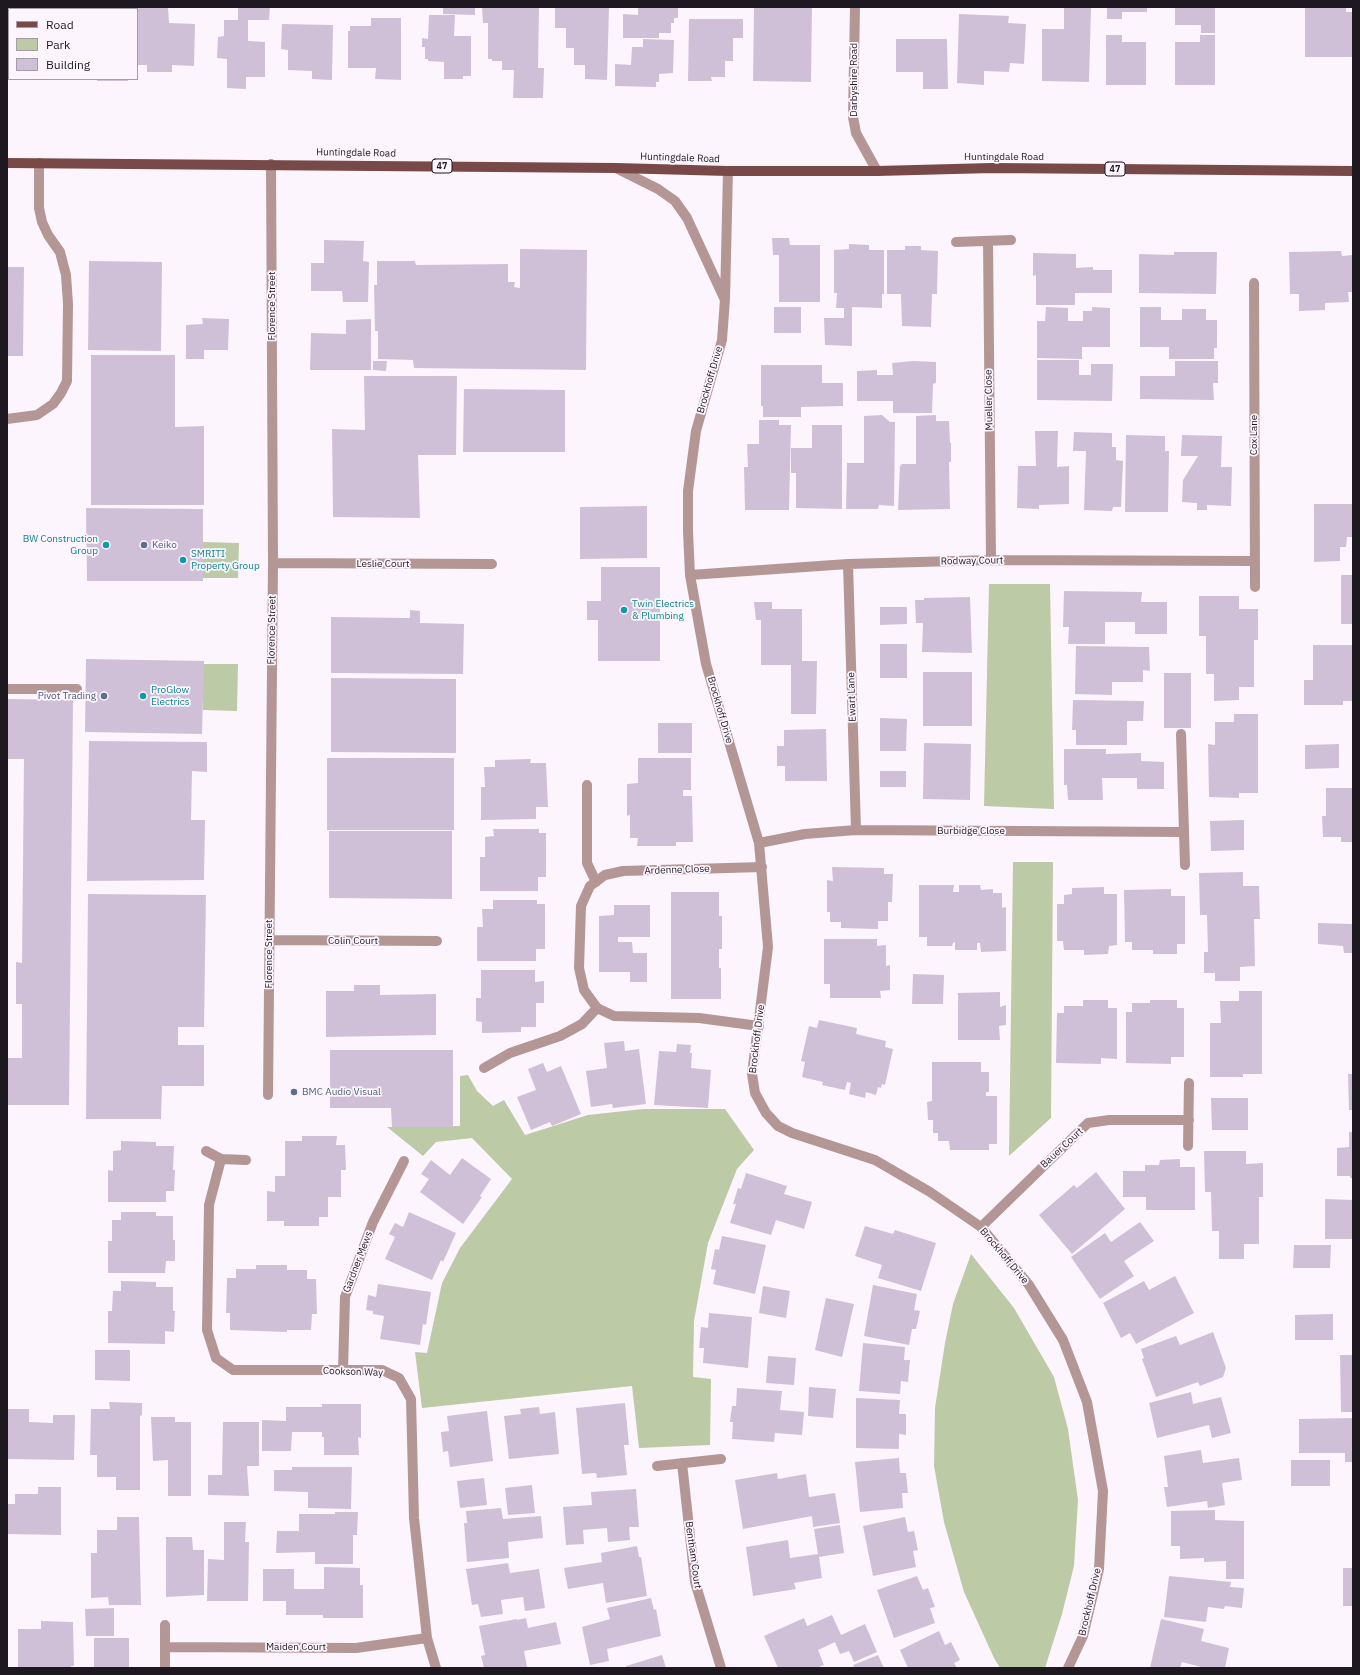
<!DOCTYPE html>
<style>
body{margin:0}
#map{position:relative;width:1360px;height:1675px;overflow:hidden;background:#fcf5fe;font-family:"IBM Plex Sans",sans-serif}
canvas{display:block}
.frame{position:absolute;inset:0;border:8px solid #1e1820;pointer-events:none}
.legend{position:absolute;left:8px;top:8px;width:130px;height:72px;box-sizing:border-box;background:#fcf5fe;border:1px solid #a39da5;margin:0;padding:5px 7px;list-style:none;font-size:12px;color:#1e1820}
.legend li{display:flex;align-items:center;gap:8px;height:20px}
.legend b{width:20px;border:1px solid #a39da5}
</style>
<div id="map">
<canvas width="1360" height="1675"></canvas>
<div class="frame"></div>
<ul class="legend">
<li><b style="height:5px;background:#784947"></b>Road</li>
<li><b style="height:11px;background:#bdcaa6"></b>Park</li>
<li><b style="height:11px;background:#d0c0d7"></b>Building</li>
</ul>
</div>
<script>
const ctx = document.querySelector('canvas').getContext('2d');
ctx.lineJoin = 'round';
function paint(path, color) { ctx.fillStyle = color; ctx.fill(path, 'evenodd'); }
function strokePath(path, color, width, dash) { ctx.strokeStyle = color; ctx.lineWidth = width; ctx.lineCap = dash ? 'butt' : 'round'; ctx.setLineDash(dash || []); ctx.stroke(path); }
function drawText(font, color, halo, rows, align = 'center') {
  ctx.font = font + ' "IBM Plex Sans",sans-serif'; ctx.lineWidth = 3.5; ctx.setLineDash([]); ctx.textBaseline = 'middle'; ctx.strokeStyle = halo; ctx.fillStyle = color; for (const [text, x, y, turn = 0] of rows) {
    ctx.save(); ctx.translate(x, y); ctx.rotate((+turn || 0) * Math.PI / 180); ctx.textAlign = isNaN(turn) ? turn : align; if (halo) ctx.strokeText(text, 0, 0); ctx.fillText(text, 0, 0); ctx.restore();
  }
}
const green = new Path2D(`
 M203,542l36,1 -1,35h-35z
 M989,584h61l4,225 -70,-3z
 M203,664h35l-1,47 -34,-1z
 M1013,862h40l-2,256 -42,38z
 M468,1075l9,16 16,15 11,-6 21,35 63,-20 55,-6h82l29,41 -17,19 -29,74 -14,78 -1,56 18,2 -1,66 -71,3 -7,-62 -210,22 -7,-56 12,1 15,-70 18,-35 52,-69 -40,-41 -36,4 -13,14 -36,-29 73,-1v-50z
 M971,1254l43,54 40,69 14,52 10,71 -4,66 -12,48 -17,54h-45l-6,-10 -30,-66 -20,-70 -10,-56 1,-58 10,-65 8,-39z`);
const building = new Path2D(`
 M10,7h40v2h-40z
 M75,7h55v2h-55z
 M137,7h31l1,16 26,1 -1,42 -22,-1v7h-25v-7h-10z
 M238,7h32l-1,13h-21v21l17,1v35h-19v12l-19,-1v-29l-10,-1 1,-21 6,-1v-16h14z
 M443,7h32v8l-32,-1z
 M482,7h57l-1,61h6l-1,30h-30l1,-28h-12v-9h-10v-2h-4v-36h-5z
 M555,7h54l-2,73 -22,-1v-14h-11v-17h-8v-20h-11z
 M638,7h40v11h-4v5h-3v10h-12v5h-36v-24l15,1z
 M754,7h58l-1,75 -58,-1z
 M1064,7h27l-2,75 -47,-1v-52h22z
 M1107,7h40v5h-25v7h-15z
 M1175,7h40v26h-14v-8h-26z
 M1305,7h41v5h7v45h-48z
 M959,14l50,2 -1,7 18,1 -2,40 -14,-1 -1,9 -25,-1v14l-27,-2z
 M429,15h26l-1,21h17v40h-8v3h-19v-17l-16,-1v-2h-3v-12h-3v-9l6,1z
 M371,18h30v62l-26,-1 1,-11h-28v-37h2v-5h21z
 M689,19h54v19h-10v23h-8v16h-14l1,4h-24z
 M282,24l51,1 -1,55 -20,-1v-8l-24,-1v-20l-7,-1z
 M1106,35h16v7h24v43h-40z
 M1200,35h15v50h-40v-43h25z
 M643,39l31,1 -1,33 -14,1v8h-3v5l-41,-1v-22l16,1 1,-18h11z
 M896,39h51l1,50h-25v-17h-27z
 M97,79h31v2h-31z
 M772,238h17l1,7h30v57h-41v-47h-6z
 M324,240l40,1 -1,20 6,1 -1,40h-25l-1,-11h-31v-28h13z
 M849,244l20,1v5h15v44h-2v14l-30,-1v39l-27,-1 -1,-27h20v-10h-8l1,-15h-3v-43l15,-1z
 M905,246h16v4l17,1 -1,43h-5l-1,33 -29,-1 -1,-32h-14v-44h18z
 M520,249l67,1 -1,120 -172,-2 -1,-8 -35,-1v-28h-3l-1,-46h3v-24h38l1,4 92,-1v18h7l-1,5 6,1z
 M1341,251l1,5 11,-1v37h-5l1,10 -24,1v7l-26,1v-17h-9l-1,-42z
 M1174,252h43l-1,42 -77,-1v-39l35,1z
 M1033,253l43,1v14l17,-1v3h19v23h-37v12h-39v-30l-3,1z
 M89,261l73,1 -1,89 -73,-1z
 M7,267h17l-1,89h-16z
 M774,307h27v26h-27z
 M1046,307l22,1v13h15v-10h9v-4l18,1v39h-28v12l-45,-1v-37h8z
 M1140,307h21v13h21v-11h24v11h11v28h-3v11h-45v-12h-29z
 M202,318l27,1 -1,31h-24v9h-18v-34l17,-1z
 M371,319v51h-61l1,-37 35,1v-14z
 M91,355h84v72l29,-1v79h-113z
 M1037,360h42v15h12v-11h22l-1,37 -75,-1z
 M373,361h14l-1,10 -13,-1z
 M913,361l23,1v21l-3,1 -1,29h-39v-12h-36v-30l20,-1v5h16l-1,-12z
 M1175,361h43v22h-5l1,17 -74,-1v-23h35z
 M761,365h61v18h21v23l-42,1v10h-38v-11h-2z
 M364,376h93l-1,79h-38l2,63 -87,-1 -1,-88 33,1z
 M464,389l101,1v62h-102z
 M882,415l8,7h5l-1,84 -15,-1 -1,4h-32l1,-46h17v-47z
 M936,415v6h13l1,22h1v19h-2l1,47 -52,1 2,-45 2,1 -1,-2h15v-48z
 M759,420h20v5h12l-2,85h-44l-1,-43h4l-1,-23h12z
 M812,425h30v84l-46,-1v-35h-5v-25h21z
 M1035,431h23l-1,36 12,-1v38l-30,1v4l-22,-1 1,-42h18z
 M1074,432l38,1v14h4v13l7,1 -2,46h-8l-1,4 -28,-1 2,-59h-13z
 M1126,435l39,1v15h4l-1,61h-43z
 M1182,435l40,1 -1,31h11l-1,39 -24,-1v5h-10v-7l-15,-1 1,-22 15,-24h-17z
 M1314,504h39v33h-6l-1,10h-6v14l-26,1z
 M647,506v52l-67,1v-52z
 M86,508l117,1v72h-116z
 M601,567h59v94h-62v-41h-11v-19h14z
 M1341,575h12v49h-12z
 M1064,591l78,1 -1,10h26v32h-32v-12h-30v22h-37l1,-17h-6z
 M1199,596h40v13h19v31h-4v47h-15v13l-25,1v-27h-8v-38h-7z
 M970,597l2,56 -50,-1 1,-29h-7l-1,-23h9v-2z
 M754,602h18v7h30v52h15l-1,53h-25v-49h-30v-45h-5z
 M880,607h27v17l-27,1z
 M410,610l10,1v12l44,1 -1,50 -132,-1v-56l79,1z
 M880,644h27v34h-27z
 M1313,645h40v56h-10v4h-39v-25h9z
 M1076,646l73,1 1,24 -7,-1v12h-31v13l-37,-1z
 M86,659l118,2 -2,73 -117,-2z
 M923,672h49v54h-49z
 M1164,673h27v55h-27z
 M331,678l125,1v74l-125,-1z
 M7,699l66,1 -4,405h-62v-47h15v-54h-6v-42l6,1 2,-204h-17z
 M1073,700l71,1 -1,20h-16v24h-51v-15h-4z
 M1234,714h24v79h-19v5l-30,-1 -1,-53 7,1v-23h19z
 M880,718l27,1 -1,32h-26z
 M658,723h34v30h-34z
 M826,729l1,52h-42v-15h-8v-20h7v-16z
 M89,741l118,1v30l-15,-1 -1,49h14l-1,60 -117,1z
 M924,743l47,1 -1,56 -47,-1z
 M1339,744v24l-34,1v-24z
 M1064,749h42v5l35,-1v8l23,1v27h-27v-11h-35l1,22h-35l-1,-15h-3z
 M327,758h127v72h-127z
 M638,758h53v32h-8v6h9l1,46h-17v4h-39l1,-8h-8v-23l-3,1v-32l11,-1z
 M531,759l-1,4h16l2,44h-12v12l-55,1v-33h4l-1,-20h11v-7z
 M880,771h26v16h-26z
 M1326,788h27v54h-12v-5h-18l-1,-21h4z
 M1244,820v30l-33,1 -1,-30z
 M493,829h46v4h7v44h-8v14h-58v-34h5v-20l9,-1z
 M329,831h123v68l-123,-1z
 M832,867l52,1v6h9l-1,28h-4v19h-10v8l-37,-1v-6h-11v-10h-3v-32l6,1z
 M1243,872v14h16l1,33h-6l1,47 -15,1v14h-25v-8h-11v-21h4l-1,-37h-7l-1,-42z
 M919,885h35l-1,7h6v-7h21l1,5 12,-1v4h9v15l4,-1v44l-25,1 -1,-9h-3v7h-22v-8l-2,1 -1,3h-25v-9h-8z
 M1104,887v7h13v51l-8,1 -1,8 -24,1v-5h-20l-1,-9h-6v-37h7v-9l8,-1v-6z
 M1171,889v7h14v48h-8v10h-24v-4h-21v-8h-7l-1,-52z
 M671,892h48v24h3v33h-3v19h2v31h-50z
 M88,894l118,1 -2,132h-26v18h26v41h-42l-1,33h-75z
 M493,900h44v4h8v45h-9v12h-59v-34h6l-1,-18h11z
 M614,905h36v32h-32v5h14l1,11h14v29h-17v-10h-31v-56l15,-1z
 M1318,923l35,1v29h-9l-1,-7 -25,-2z
 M824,939h53v7l9,-1v21l4,-1v25l-10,1 1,7h-51v-14h-6z
 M481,970h54v12l9,-1v22h-8v24h-15v5l-39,1v-11l-6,-1v-23h5z
 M913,974l31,1 -1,29h-31z
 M354,985h26v10l56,-1v41l-110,2v-46h28z
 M1239,991h23v83h-19v3h-33v-54h11l-1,-22h19z
 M1000,992v15l6,-2v20l-7,1 1,14h-42v-47z
 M1083,1000h25v8h9v51l-16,-1v6l-45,-1 1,-50h7v-7h19z
 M1150,1000h27v8h7v49h-13v7l-45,-1v-51h6v-9h18z
 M819,1020l38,8 -1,6 30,7 -1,6 8,2 -8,36 -3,-1 -1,4 -3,-1 -2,8 -10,-3 -1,6 -16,-4 2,-11 -4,-1 -2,8 -23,-5 1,-3 -21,-5 3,-15 -4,-1 8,-35 8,2z
 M624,1041l1,10 14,-2 7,55 -33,4 -1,-4 -21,3 -5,-36 21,-3 -3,-25z
 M677,1044l14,1 -1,8h2l-1,15 20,2 -3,38 -54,-3 5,-54 17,1z
 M330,1050h123v77h-61l-1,-19h-61z
 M932,1062h49v10h8v20h-3v4h11v48h-8v6h-39l-1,-9h-11v-8h-5v-13h-5l-1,-18 5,-1z
 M543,1063l4,9 14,-6 20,48 -29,12 -2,-4 -19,8 -14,-33 19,-7 -8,-21z
 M1348,1074h5v36h-4z
 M1211,1098h37v32h-36z
 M1349,1132h4v46h-3v-2h-13v-28l12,-1z
 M302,1136h35l-1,9h9l1,25h-5v27h-13v20h-9v9h-35v-5h-17v-30l8,1v-16h10v-35h17z
 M121,1141l35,1v4h18l-1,24h2l-1,21h-8v11h-58v-32l5,1v-20l8,-1z
 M1204,1151h42v13l17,-1v34h-4v47h-15v15h-25v-28h-7l-1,-39h-6z
 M462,1158l29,21 -11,17 2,1 -19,27 -43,-32 9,-13 -8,-5 10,-14 19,15z
 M1180,1159v8h15v43h-49v-13h-23v-26h22v-6h14l1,-5z
 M1096,1172l29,37 -53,45 -33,-39 35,-30 3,3z
 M746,1173l41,13 -3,8 28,8 -8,27 -28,-9 -5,15 -41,-12 6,-19h-3l5,-16 3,1z
 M1325,1199l28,1 -1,39h-27z
 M121,1212h35v4h17v24h2v21h-9l-1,12h-57v-32h4v-21h9z
 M409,1212l47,21 -13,29 -2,-2 -9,20 -47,-21 10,-22 -6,-3 6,-11 8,4z
 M1140,1222l14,19 -30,20 10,15 -34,23 -29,-42 34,-24 6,9z
 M865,1226l28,8 2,-4 41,13 -15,48 -43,-13 4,-13 -27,-9z
 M722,1236l44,9 -11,49 -42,-10 3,-14 -5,-1 4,-20 4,1z
 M1294,1245h37l-1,23h-37z
 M256,1265h31v5h20v9h9l1,35h-5l-1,16h-24v2l-57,-2v-17h-4l1,-35h9v-9h20z
 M1175,1276l19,37 -58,31 -6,-11 -9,5 -18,-35 41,-22 5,9z
 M121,1281l35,1v5h17v24h2l-1,21 -9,-1v13l-57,-1v-32h4l1,-20h8z
 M378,1284l53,8 -5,33 -3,-1 -3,21 -40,-6 4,-23 -11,-2v-3l-7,-1 2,-15 8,2z
 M873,1285l44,9 -3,16 6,1 -4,18h-4l-3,16 -45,-9z
 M763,1286l27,5 -4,27 -27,-5z
 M826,1298l28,6 -12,53 -27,-7z
 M709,1313l43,4 -4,51 -45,-5 1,-15h-5l2,-21 7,1z
 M1333,1314v26h-38v-25z
 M1213,1332l13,36 -3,9 -23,9 -2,-4 -42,15 -14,-38 2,-1 -3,-9 35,-13 4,9z
 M863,1343l42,4 -1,13h6l-2,22 -7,-1 -1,13 -41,-3z
 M95,1350h35v31l-35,-1z
 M1340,1355h13v57h-12z
 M768,1356l28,2 -2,27 -28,-2z
 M809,1387l27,2 -3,29 -25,-2z
 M737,1388l45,3 -2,19 24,2 -2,23 -27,-2 -1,9 -42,-3 1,-17h-3l2,-16h4z
 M1191,1392l2,12 28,-7 10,36 -19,5 -3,-13 -52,13 -8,-35z
 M856,1398l44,2 -1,14h7v21l-7,-1v15l-43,-1z
 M109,1402l33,1v12l-2,1v74h-24v-13h-19v-22h-7l1,-46h19z
 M625,1403l4,42h-5l3,30 -30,3 -1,-5 -14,1 -6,-66z
 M322,1404h39v34l-3,-1 1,18h-35v-18h-2v-5h-30l-1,19h-29v-31l24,1v-14h36z
 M539,1407l1,7 15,-2 4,42 -50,5 -5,-43 17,-2 -1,-5z
 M7,1409h22v13l24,1v-8h22l-1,45 -67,-1z
 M487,1411l6,50 -43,6 -2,-16 -5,1 -2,-20 8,-1 -2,-15z
 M151,1417h24v5h16v74h-23v-36l-15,1z
 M1353,1418v44h-8v-9h-46v-34z
 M223,1422h36v44h-12l2,30 -41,-1v-20h14z
 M1201,1450l2,13 36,-5 3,22 -20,3 3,22 -17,3 -1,-7 -40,6 -3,-20h4l-4,-31z
 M899,1458l1,15h6l2,20h-6l1,15 -43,4 -5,-50z
 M1291,1460h39v26h-39z
 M292,1467h60l-1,42 -43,-1v-16l-34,-1v-21h18z
 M777,1473l1,6 28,-5 3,23 26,-4 5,30 -27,4 -1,-11 -69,13 -8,-49z
 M484,1478l3,27 -27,3 -3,-27z
 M532,1485l3,28 -27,2 -3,-27z
 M38,1487h23v48l-54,-1v-30h8v-10h23z
 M636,1489l3,38h-10l1,13 -22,2 -1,-14 -24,2 1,14 -18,1 -3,-38 29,-2 -1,-13z
 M501,1508l2,11 38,-3 2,22 -35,4 1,16 -42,4 -3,-39h3l-1,-12z
 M1215,1510v10l29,1v58h-18v-18l-22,1v-4l-24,1v-13h-9v-35z
 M335,1512h23l-1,23h-4v29h-38v-12l-39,1 1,-22h22v-17h36z
 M117,1517h22l2,88h-32l-1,-8 -17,1v-45h6v-23h20z
 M905,1517l3,15 6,-1 4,19 -5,1 3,16 -43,9 -10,-50z
 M224,1522h22l-1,20h4l-1,59h-41l1,-42 16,1z
 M840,1525l4,28 -25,4 3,21 -28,5 2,6 -43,7 -7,-49 42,-7 2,18 28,-4 -4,-25z
 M166,1537h26l1,13h11v45l-38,2z
 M637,1546l2,11h2l6,39 -41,7 -3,-20 -35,6 -4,-21 38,-6 -1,-9z
 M508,1563l2,10 29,-4 6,39 -20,3 -2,-14 -22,3 2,14 -22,3 -3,-13 -6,1 -6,-36z
 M324,1567l36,1v17h3v33h-40v-3h-37v-14h-23v-32h31v20h30z
 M1343,1568h10v38h-10z
 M917,1576l6,14 5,-2 7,19 -5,1 5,15 -41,15 -17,-48z
 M1169,1576l62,6 -1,5 14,1 -2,20 -17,-2 -1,3 -16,-2 -2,15 -42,-5z
 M651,1598l3,12 2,-1 5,27 -54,13 2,12 -19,4 -8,-38 28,-8 -3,-11z
 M114,1608v28h-28l-1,-27z
 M832,1615l9,20 24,-11 12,28 -23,10 -5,-11 -9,3 -5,-12 -17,8 6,15 -8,3h-38l-14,-32 40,-18 3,8z
 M526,1618l2,10 28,-6 5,22 -37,7 3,16 -43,1 -3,-12 4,-1 -6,-29 38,-7v1z
 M1161,1619l43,10 -3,12 28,7 -4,20h-20l-23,-6 -2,6h-30z
 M41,1621l32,1 1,44h-3v2h-53v-39h23z
 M939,1631l6,14 6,-3 9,18 -6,3 3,5h-49l-8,-18z
 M94,1638h35v30h-35z
 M662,1655l4,13h-40v-2z
 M878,1655l6,13h-29l-2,-3z`);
const service = new Path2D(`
 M7,419l30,-4 16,-11 8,-11 6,-12 1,-77 -2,-29 -6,-23 -12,-17 -6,-13 -3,-14v-45
 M7,689h70
 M1181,734l2,65
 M484,1068l26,-15 50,-17 22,-12 15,-16`);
const minor = new Path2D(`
 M855,7l-2,110 3,16 21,38
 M616,168l42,21 17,12 12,17 37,80
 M728,171l-3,128 -3,41 -26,91 -8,60v40l2,44 16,89 53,179 9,104 -16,127 3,19 11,20 12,13 14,7 83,27 55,32 51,35 48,58 34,55 24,62 16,89 -4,78 -16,67 -15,32
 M988,241l3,319
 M956,242l55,-2
 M1254,283l1,304
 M273,563l219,1
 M848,564l8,266
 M690,575l158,-11 143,-4 264,1
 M587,785v78l9,19
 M1183,799l2,66
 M759,843l46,-9 51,-4 328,2
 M269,940l168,1
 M759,1026l-60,-8 -85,-2 -17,-8 -13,-18 -5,-22 2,-62 9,-20 15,-11 18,-4 139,-4
 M268,1095l5,-532 -2,-399
 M1188,1146l1,-63
 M206,1151l15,8 25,1
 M221,1159l-12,46 -2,125 9,28 17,12h149l17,8 12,21 3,119 13,120 9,30
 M981,1227l107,-104 21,-3h80
 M343,1371l2,-74 28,-75 31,-61
 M682,1463l13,119 26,86
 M657,1466l64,-7
 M165,1647l191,1 71,-10
 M165,1668v-43`);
const primary = new Path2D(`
 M7,163l609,5 112,3h149l115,-3 361,3`);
const markers = [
 [106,545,4,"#0f9aa8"],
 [144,545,4,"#5c6f8a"],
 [183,560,4,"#0f9aa8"],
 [624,610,4,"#0f9aa8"],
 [104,696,4,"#5c6f8a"],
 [143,696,4,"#0f9aa8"],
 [294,1092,4,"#5c6f8a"]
];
const shields = [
 [442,166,20],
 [1115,169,20]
];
const shieldNames = [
 ["47",442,166],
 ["47",1115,169]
];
const streetNames = [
 ["Darbyshire Road",854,80,-90],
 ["Huntingdale Road",356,153,1],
 ["Huntingdale Road",1004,157],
 ["Huntingdale Road",680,158,2],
 ["Florence Street",272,306,-90],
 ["Brockhoff Drive",710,380,-74],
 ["Mueller Close",989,400,-91],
 ["Cox Lane",1254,435,-90],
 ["Rodway Court",972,561,-1],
 ["Leslie Court",383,564],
 ["Florence Street",272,630,-89],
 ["Ewart Lane",852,697,-92],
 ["Brockhoff Drive",720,710,74],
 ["Burbidge Close",971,831],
 ["Ardenne Close",677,870,-2],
 ["Colin Court",353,941],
 ["Florence Street",269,954,-90],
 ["Brockhoff Drive",757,1039,-83],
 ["Bauer Court",1062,1148,-43],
 ["Brockhoff Drive",1004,1256,50],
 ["Gardner Mews",358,1262,-69],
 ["Cookson Way",353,1372,2],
 ["Bentham Court",693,1555,82],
 ["Brockhoff Drive",1090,1602,-77],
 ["Maiden Court",296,1647]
];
const cultureNames = [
 ["BW Construction",98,539,"right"],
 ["Group",98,551,"right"],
 ["SMRITI",191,554],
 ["Property Group",191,566],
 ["Twin Electrics",632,604],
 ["& Plumbing",632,616],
 ["ProGlow",151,690],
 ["Electrics",151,702]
];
const serviceNames = [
 ["Keiko",152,545],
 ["Pivot Trading",96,696,"right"],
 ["BMC Audio Visual",302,1092]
];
paint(green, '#bdcaa6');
paint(building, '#d0c0d7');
strokePath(service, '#b49795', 10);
strokePath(minor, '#b49795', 10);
strokePath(primary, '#784947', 10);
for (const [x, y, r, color] of markers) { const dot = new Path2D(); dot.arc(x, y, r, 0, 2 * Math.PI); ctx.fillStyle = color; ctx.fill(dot); strokePath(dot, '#fcf5fe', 1.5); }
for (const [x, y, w] of shields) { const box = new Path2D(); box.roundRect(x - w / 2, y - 7, w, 14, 3); ctx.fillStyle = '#fcf5fe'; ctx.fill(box); strokePath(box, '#1e1820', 1); }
drawText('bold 9px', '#1e1820', null, shieldNames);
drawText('10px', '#1e1820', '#fcf5fe', streetNames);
drawText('10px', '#0d838f', '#fcf5fe', cultureNames, 'left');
drawText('10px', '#4e5e75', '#fcf5fe', serviceNames, 'left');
</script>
